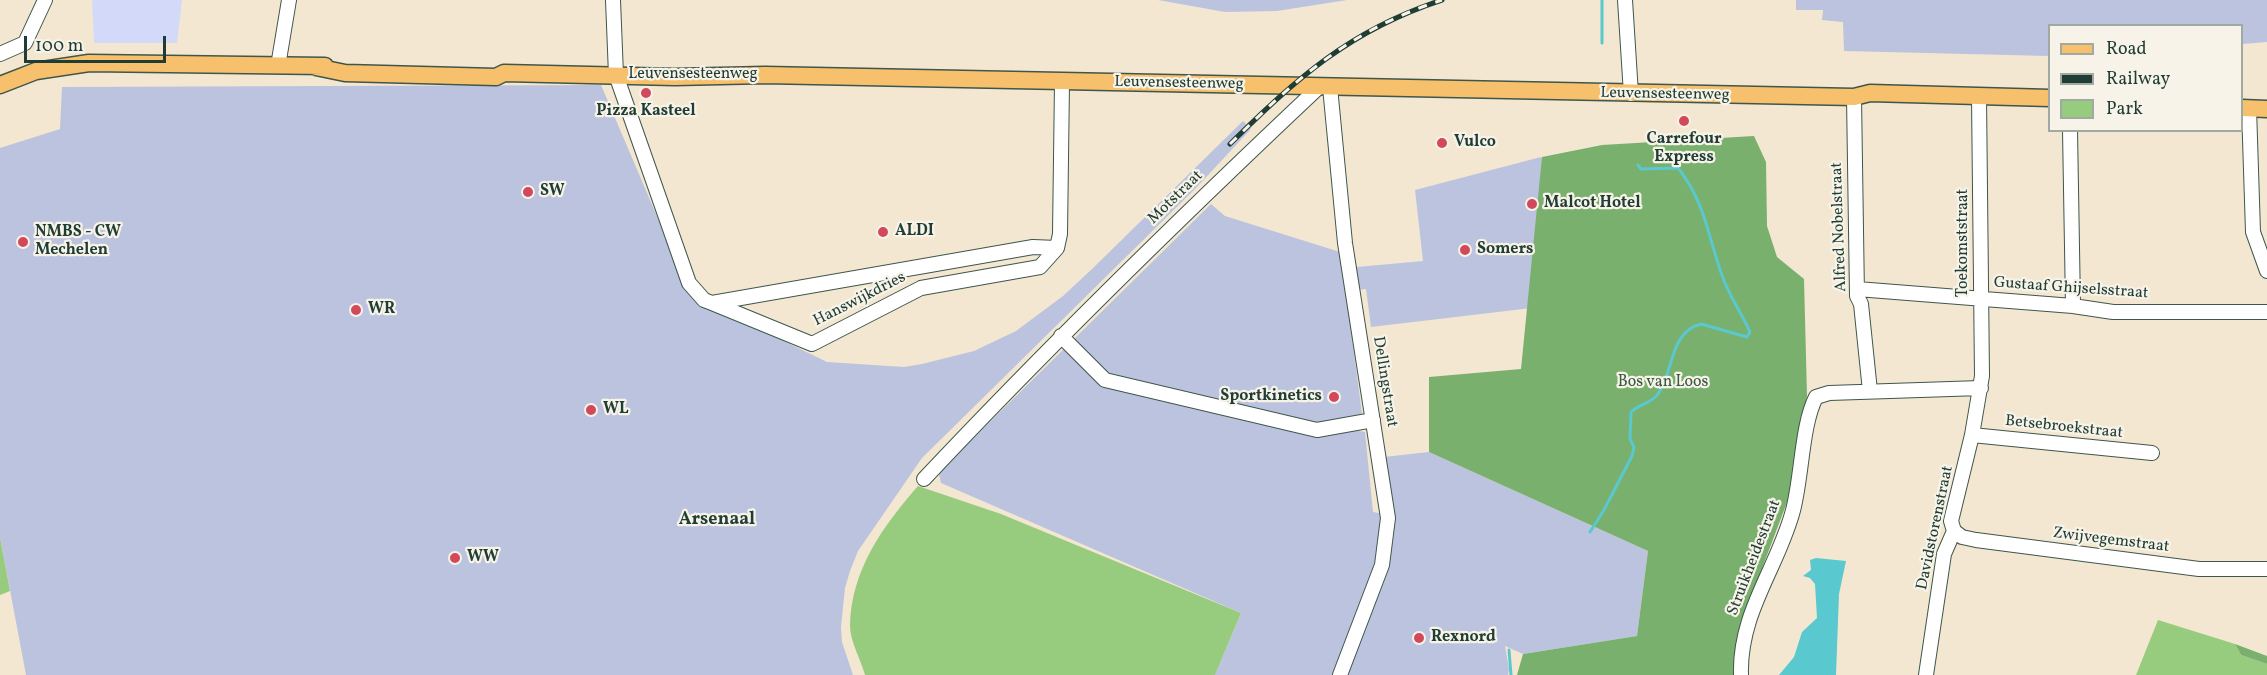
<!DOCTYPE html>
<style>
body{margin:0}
#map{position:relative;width:2267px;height:675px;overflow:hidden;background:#f3e7d1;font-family:Vollkorn,serif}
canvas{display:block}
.legend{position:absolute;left:2048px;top:24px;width:195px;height:108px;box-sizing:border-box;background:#f7f3e8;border:2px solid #a1aaa0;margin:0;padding:8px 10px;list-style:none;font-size:18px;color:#1f3d34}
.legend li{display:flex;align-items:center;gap:12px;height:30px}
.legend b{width:30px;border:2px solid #a1aaa0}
.scale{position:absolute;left:24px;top:36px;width:142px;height:27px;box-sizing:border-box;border:3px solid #1f3d34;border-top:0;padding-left:8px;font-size:18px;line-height:21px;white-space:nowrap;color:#1f3d34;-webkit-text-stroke:4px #f7f3e8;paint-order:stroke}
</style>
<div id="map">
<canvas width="2267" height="675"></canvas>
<ul class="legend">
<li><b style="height:8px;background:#f7c06c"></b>Road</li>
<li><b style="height:8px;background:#1f3d34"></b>Railway</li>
<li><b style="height:16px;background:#97cc7e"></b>Park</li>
</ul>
<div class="scale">100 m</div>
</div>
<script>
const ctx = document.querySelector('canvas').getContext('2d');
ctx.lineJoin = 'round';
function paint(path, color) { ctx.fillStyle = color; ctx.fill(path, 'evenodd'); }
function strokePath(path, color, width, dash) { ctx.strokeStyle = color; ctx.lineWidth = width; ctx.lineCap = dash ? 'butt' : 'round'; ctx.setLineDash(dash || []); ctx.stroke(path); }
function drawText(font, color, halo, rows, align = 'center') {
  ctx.font = font + ' Vollkorn,serif'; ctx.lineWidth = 4.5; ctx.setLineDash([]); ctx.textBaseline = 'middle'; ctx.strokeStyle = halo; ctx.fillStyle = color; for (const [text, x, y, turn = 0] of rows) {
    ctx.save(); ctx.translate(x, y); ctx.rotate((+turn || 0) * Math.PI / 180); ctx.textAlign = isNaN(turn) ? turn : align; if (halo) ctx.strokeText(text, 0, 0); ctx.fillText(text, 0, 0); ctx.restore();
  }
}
const built = new Path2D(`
 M92,0h90l-5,43h-83z`);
const industrial = new Path2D(`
 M1158,0h189l-70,11 -52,1z
 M1796,0h471v42l-25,2v-18h-192l-1,30 -205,-5 -1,-29 -21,-2 1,-10h-27z
 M601,85l90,211 136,66 77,5 18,-3 52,-13 42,-20 47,-35 29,-27 151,-148 8,8 -55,59 -274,270 -64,93 -8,20 -5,17 -4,39 1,15 11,33h-827l-26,-138v-389l60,-19 2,-42z
 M1541,157l35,41 -36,109 -169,20 -5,-38 -20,2 16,123 -4,4 1,13 6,1 8,80 16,3 -5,-58 45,-5 219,99 -11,85 -114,18 -18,-8 4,23 -1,6h-293l26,-62 -300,-130 -2,-9 3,-5 269,-265 14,12 115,36 17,15 66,-6 -8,-71z`);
const green = new Path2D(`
 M918,486l83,28 240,99 -26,62h-350c-4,-15 -15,-34 -15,-49 1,-56 33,-100 68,-140z
 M0,537l10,54 -10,4z
 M2158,620l77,24 6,11 26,9v11h-131z`);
const forest = new Path2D(`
 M1754,136l12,26 1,64 10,31 27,22 3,117 -18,101 -48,127 -5,26v25h-219l6,-21 114,-18 11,-85 -219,-99v-75l92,-8 21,-212 60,-12z
 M2235,644l32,12v8l-26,-9z`);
const water = new Path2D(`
 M1816,558l30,3 -7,33 -3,81h-57l15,-18 8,-25 15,-14 -2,-34 -5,-6 -7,-2 8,-6 -1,-10z`);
const stream = new Path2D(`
 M1602,43v-43
 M1590,532l14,-22 28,-54 2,-9 -4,-8 1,-27c8,-8 21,-9 27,-18 16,-22 11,-62 43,-70l46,13 3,-5c-8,-18 -20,-35 -27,-54 -15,-40 -17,-75 -45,-110l-37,1 -3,-4
 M1509,650l2,25`);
const minor = new Path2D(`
 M613,0l3,75 73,208 15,17 8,3
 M1625,0l6,94
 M0,54l25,-11 20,-43
 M278,66l11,-66
 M1330,87l15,156 43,275 -6,47 -42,110
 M1854,97l3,199 4,8 9,87
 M2249,108l4,124 14,39
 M2070,130l3,176
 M1057,248l-17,19 -119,21 -109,56 -100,-41 321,-56 24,1 3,-14 2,-151
 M1857,289l216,17 40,6h154
 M1061,336l44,44 212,50 56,-10
 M1972,435l180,18
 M924,479c127,-135 259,-264 394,-391
 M1954,531l8,6 14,3 223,29h68
 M1741,675c-2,-61 35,-105 51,-161 10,-33 9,-88 24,-117l13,-4 152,-5
 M1926,675l18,-121 10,-23 -3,-10 21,-86 10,-59 -3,-279`);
const major = new Path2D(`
 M316,67l29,6 151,4 8,-4 171,4 90,-2 1089,22 16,-4 180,5
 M0,85l36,-14 53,-8 236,3
 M2242,108l25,1`);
const rail = new Path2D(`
 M1230,144c67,-66 120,-114 212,-144`);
const markers = [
 [646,93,6,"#d1495b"],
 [1684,121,6,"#d1495b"],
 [1442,143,6,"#d1495b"],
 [528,192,6,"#d1495b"],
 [1532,204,6,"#d1495b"],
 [883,232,6,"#d1495b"],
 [23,242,6,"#d1495b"],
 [1465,250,6,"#d1495b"],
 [356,310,6,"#d1495b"],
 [1334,397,6,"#d1495b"],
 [591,410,6,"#d1495b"],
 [455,558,6,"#d1495b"],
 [1419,638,6,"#d1495b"]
];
const streetNames = [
 ["Leuvensesteenweg",693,75],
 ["Leuvensesteenweg",1179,84,1],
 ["Leuvensesteenweg",1665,95,1],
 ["Motstraat",1176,198,-44],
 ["Alfred Nobelstraat",1840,227,-92],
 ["Toekomststraat",1964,243,-90],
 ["Gustaaf Ghijselsstraat",2071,289,4],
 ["Hanswijkdries",860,300,-27],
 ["Dellingstraat",1384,382,81],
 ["Betsebroekstraat",2064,428,6],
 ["Davidstorenstraat",1936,528,-78],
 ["Zwijvegemstraat",2111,541,7],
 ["Struikheidestraat",1755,558,-69]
];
const poiNames = [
 ["Pizza Kasteel",646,112,"center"],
 ["Carrefour",1684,140,"center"],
 ["Express",1684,158,"center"],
 ["Vulco",1454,143],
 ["SW",540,192],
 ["Malcot Hotel",1544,204],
 ["ALDI",895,232],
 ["NMBS - CW",35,233],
 ["Mechelen",35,251],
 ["Somers",1477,250],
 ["WR",368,310],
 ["Sportkinetics",1322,397,"right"],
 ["WL",603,410],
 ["WW",467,558],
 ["Rexnord",1431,638]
];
const parkNames = [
 ["Bos van Loos",1663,383]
];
const neighbourhoodNames = [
 ["Arsenaal",717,521]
];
paint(built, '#d2d9f9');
paint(industrial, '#bcc3de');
paint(green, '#97cc7e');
paint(forest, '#79b06d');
paint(water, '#5ac8cf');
strokePath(stream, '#5ac8cf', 3);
strokePath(minor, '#3f564c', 16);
strokePath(major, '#3f564c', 19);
strokePath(minor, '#fff', 14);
strokePath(major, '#f7c06c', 16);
strokePath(rail, '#1f3d34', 5);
strokePath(rail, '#f7f3e8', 3, [9]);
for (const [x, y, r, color] of markers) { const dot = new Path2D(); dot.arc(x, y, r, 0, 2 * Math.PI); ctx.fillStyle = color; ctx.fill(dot); strokePath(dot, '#f7f3e8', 2); }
drawText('16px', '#1f3d34', '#f7f3e8', streetNames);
drawText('bold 16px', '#1f3d34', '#f7f3e8', poiNames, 'left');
drawText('16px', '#375a43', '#f7f3e8', parkNames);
drawText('bold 18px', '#1f3d34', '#f7f3e8', neighbourhoodNames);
</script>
